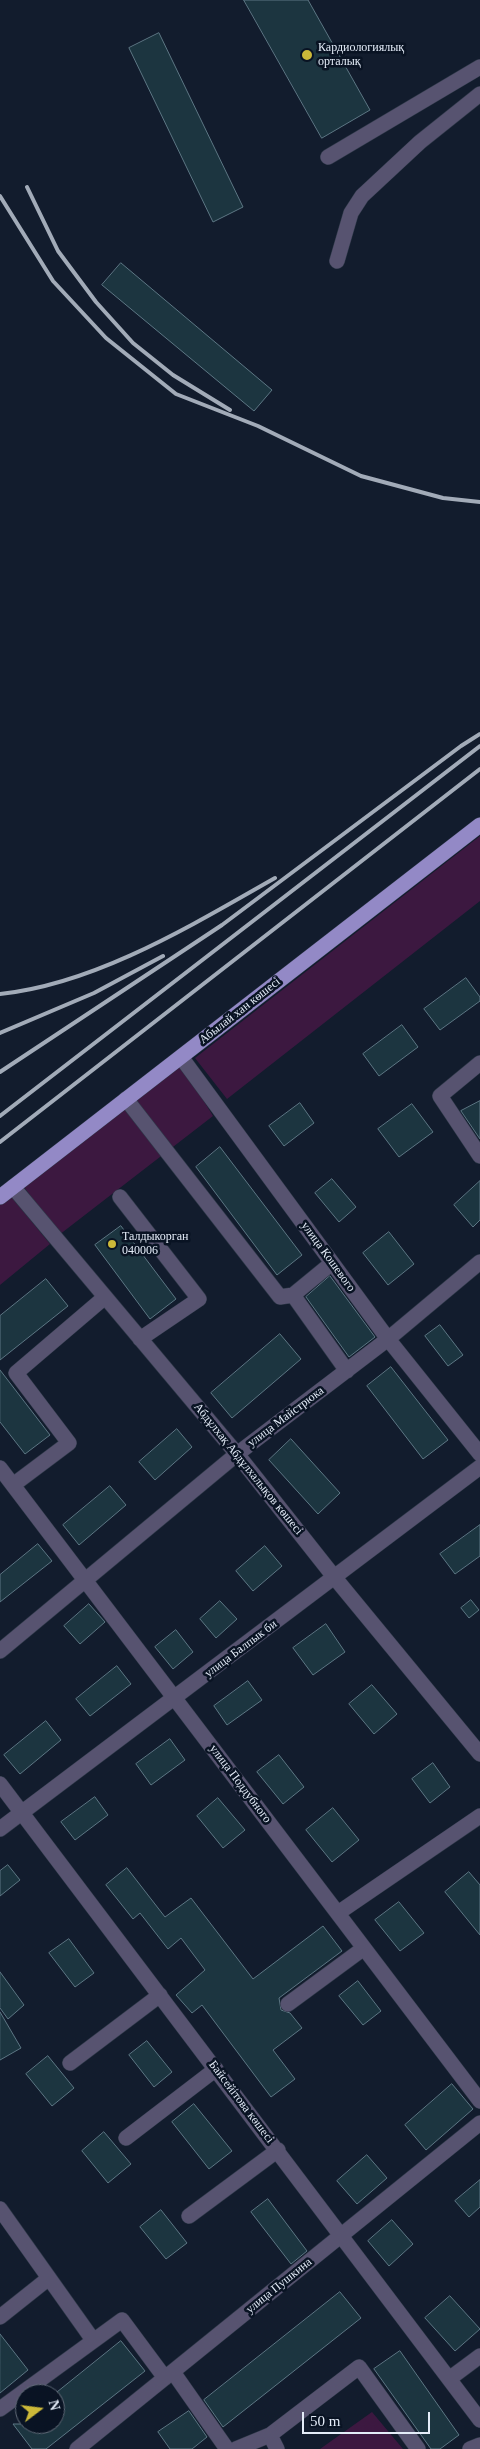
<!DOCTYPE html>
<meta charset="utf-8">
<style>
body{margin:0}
#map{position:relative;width:480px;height:2449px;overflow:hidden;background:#121c2d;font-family:Georgia,serif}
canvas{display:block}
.north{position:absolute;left:15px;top:2384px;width:50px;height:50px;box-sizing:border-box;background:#091323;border:1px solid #616a78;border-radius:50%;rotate:75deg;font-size:14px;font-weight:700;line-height:20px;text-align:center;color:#e4ecf8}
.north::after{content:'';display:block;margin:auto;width:18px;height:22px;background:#ccb939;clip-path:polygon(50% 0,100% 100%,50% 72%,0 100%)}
.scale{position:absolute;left:302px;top:2412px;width:128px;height:22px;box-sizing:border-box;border:2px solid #e4ecf8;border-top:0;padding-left:6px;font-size:15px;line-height:18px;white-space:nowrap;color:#e4ecf8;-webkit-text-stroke:4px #091323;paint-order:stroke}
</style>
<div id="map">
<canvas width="480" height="2449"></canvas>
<div class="north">N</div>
<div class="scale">50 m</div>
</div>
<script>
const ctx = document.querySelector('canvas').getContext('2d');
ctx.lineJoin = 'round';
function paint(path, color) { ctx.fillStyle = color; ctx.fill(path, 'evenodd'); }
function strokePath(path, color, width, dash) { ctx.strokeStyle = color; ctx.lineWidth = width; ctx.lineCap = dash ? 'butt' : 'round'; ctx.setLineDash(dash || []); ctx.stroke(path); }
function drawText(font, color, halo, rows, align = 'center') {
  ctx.font = font + ' Georgia,serif'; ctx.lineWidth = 5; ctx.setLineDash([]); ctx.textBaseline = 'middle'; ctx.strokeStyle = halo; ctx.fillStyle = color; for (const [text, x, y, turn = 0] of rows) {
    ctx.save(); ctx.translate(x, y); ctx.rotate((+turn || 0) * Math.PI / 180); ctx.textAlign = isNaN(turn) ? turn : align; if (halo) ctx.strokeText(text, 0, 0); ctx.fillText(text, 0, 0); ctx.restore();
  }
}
const green = new Path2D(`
 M480,836v65l-253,198 -32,-41z
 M182,1065l31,51 -154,119 -35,-48z
 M10,1195l40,49 -50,41v-82z
 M372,2412l31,37h-83z`);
const building = new Path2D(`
 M244,0h64l62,110 -48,28z
 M159,33l84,174 -30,15 -84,-174z
 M121,263l151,127 -18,21 -152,-126z
 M466,978l14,19v4l-40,29 -16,-21z
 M402,1025l16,22 -39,29 -16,-22z
 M480,1101v38l-19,-28z
 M300,1103l14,20 -30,23 -15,-20z
 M412,1104l21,28 -34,25 -21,-28z
 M220,1147l82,108 -25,20 -81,-108z
 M332,1179l24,28 -17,15 -24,-29z
 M480,1181v39l-7,7 -19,-22z
 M121,1226l55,73 -26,20 -55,-74z
 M389,1232l25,32 -26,21 -25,-32z
 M330,1276l45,61 -26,20 -43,-60z
 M46,1279l22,27 -68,54v-44z
 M440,1325l23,30 -15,11 -23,-30z
 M280,1334l21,25 -69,59 -21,-25z
 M391,1367l57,73 -25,19 -56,-73z
 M0,1370l50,65 -25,19 -25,-32z
 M177,1429l15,18 -37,33 -16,-18z
 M291,1439l49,54 -22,21 -49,-54z
 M110,1486l16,19 -47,40 -16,-20z
 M480,1525v31l-25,18 -15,-20z
 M38,1544l14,17 -52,41v-27z
 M265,1546l17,20 -29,25 -17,-20z
 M471,1600l8,10 -10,8 -8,-10z
 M220,1601l17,18 -21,19 -16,-19z
 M89,1604l16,18 -25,22 -16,-18z
 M326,1624l19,28 -32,23 -20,-27z
 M176,1630l17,22 -20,17 -18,-22z
 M117,1666l14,18 -41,32 -14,-17z
 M248,1681l14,19 -35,25 -13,-19z
 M372,1685l25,29 -23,20 -25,-30z
 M46,1721l15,19 -41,34 -16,-19z
 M170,1739l15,21 -34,25 -15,-21z
 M279,1755l25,32 -21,17 -26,-32z
 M433,1763l17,24 -20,16 -18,-24z
 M95,1797l13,18 -33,25 -14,-18z
 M218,1798l27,32 -22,18 -26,-32z
 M333,1808l26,32 -27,22 -26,-32z
 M8,1865l12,15 -20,16v-25z
 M127,1868l38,49 26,-19 62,81 70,-53 19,25 -63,47 2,12 9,3 12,15 -29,22 22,29 -24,18 -69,-92 -10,8 -16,-18 29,-25 -24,-32 -13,11 -28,-36 -7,6 -27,-34z
 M469,1872l11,13v50l-35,-43z
 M399,1902l25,31 -24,18 -25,-31z
 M69,1939l25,34 -19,14 -26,-34z
 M0,1972l24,33 -16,14 -8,-11z
 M358,1981l23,30 -18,14 -24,-29z
 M0,2012l21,36 -21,12z
 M147,2041l25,31 -18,15 -25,-32z
 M48,2056l26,32 -22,18 -26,-32z
 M452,2084l21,25 -47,41 -21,-25z
 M194,2104l38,47 -23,18 -37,-47z
 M104,2132l27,32 -23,19 -26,-32z
 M367,2155l20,23 -30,26 -20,-23z
 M480,2180v27l-11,10 -14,-16z
 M268,2199l39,52 -16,13 -40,-52z
 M161,2210l26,33 -21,16 -26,-32z
 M392,2220l21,24 -24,22 -21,-25z
 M340,2292l21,26 -138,109 -19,-27z
 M450,2296l30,33 -25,22 -30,-33z
 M0,2334l28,36 -28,23z
 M121,2341l24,30 -99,78h-14l-19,-25h42v-30z
 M400,2351l59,84 -19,14h-9l-57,-80z
 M189,2411l18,26 -15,12h-22l-12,-17z`);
const minor = new Path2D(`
 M328,157l152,-90
 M337,261l14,-48 11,-17 58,-54 60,-48
 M181,1057l207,282 92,115
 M480,1063l-40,33 40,60
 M126,1099l154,198 13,-2 54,76
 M13,1187l224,267 98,124 145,176
 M120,1197l79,102 -59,40
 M293,1295l39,-32
 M0,1468l480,633
 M13,1485l56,-42 -53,-70 89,-76
 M0,1651l237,-197 151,-115 92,-77
 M0,1784l480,636
 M0,1829l480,-362
 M338,1913l142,-97
 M288,2004l76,-56
 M70,2063l90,-68
 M126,2138l90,-69
 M0,2209l93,131
 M189,2216l89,-66
 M0,2317l49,-39
 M173,2372l54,77
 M449,2379l31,-23
 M0,2409l122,-89 43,58
 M77,2449l403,-326
 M236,2449l34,-14
 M277,2449l-7,-14 89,-68 59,82
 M470,2449l10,-4`);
const major = new Path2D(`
 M0,1197l480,-372`);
const rail = new Path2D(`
 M27,187l31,64 38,51 37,41 40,32 57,35
 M0,196l53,85 53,57 70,56 82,32 103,50 82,22 37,4
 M0,994c96,-10 192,-69 275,-116
 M0,1033l94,-40 69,-37
 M0,1072l222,-147 239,-179 19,-12
 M0,1116l480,-370
 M0,1142l480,-373`);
const markers = [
 [307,55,6,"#ccb939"],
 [112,1244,5,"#ccb939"]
];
const poiNames = [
 ["Кардиологиялық",318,48],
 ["орталық",318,62],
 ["Талдыкорган",122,1237],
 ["040006",122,1251]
];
const streetNames = [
 ["Абылай хан көшесі",240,1011,-38],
 ["улица Кошевого",328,1257,54],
 ["улица Майстрюка",286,1417,-37],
 ["Абдұлхақ Абдұлхалықов көшесі",248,1469,51],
 ["улица Балпык би",241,1649,-37],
 ["улица Поддубного",240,1784,53],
 ["Байсейітова көшесі",241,2102,53],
 ["улица Пушкина",279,2286,-39]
];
paint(green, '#3c1840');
paint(building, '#1c3540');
strokePath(building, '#5d7784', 1);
strokePath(minor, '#2f3949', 16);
strokePath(major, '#2f3949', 16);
strokePath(minor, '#575370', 15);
strokePath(major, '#9389c6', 15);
strokePath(rail, '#a2abb8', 4);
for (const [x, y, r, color] of markers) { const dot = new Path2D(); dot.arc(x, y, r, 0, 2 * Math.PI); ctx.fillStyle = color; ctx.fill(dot); strokePath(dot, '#091323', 2); }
drawText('12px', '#e4ecf8', '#091323', poiNames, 'left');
drawText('12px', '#e4ecf8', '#091323', streetNames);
</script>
